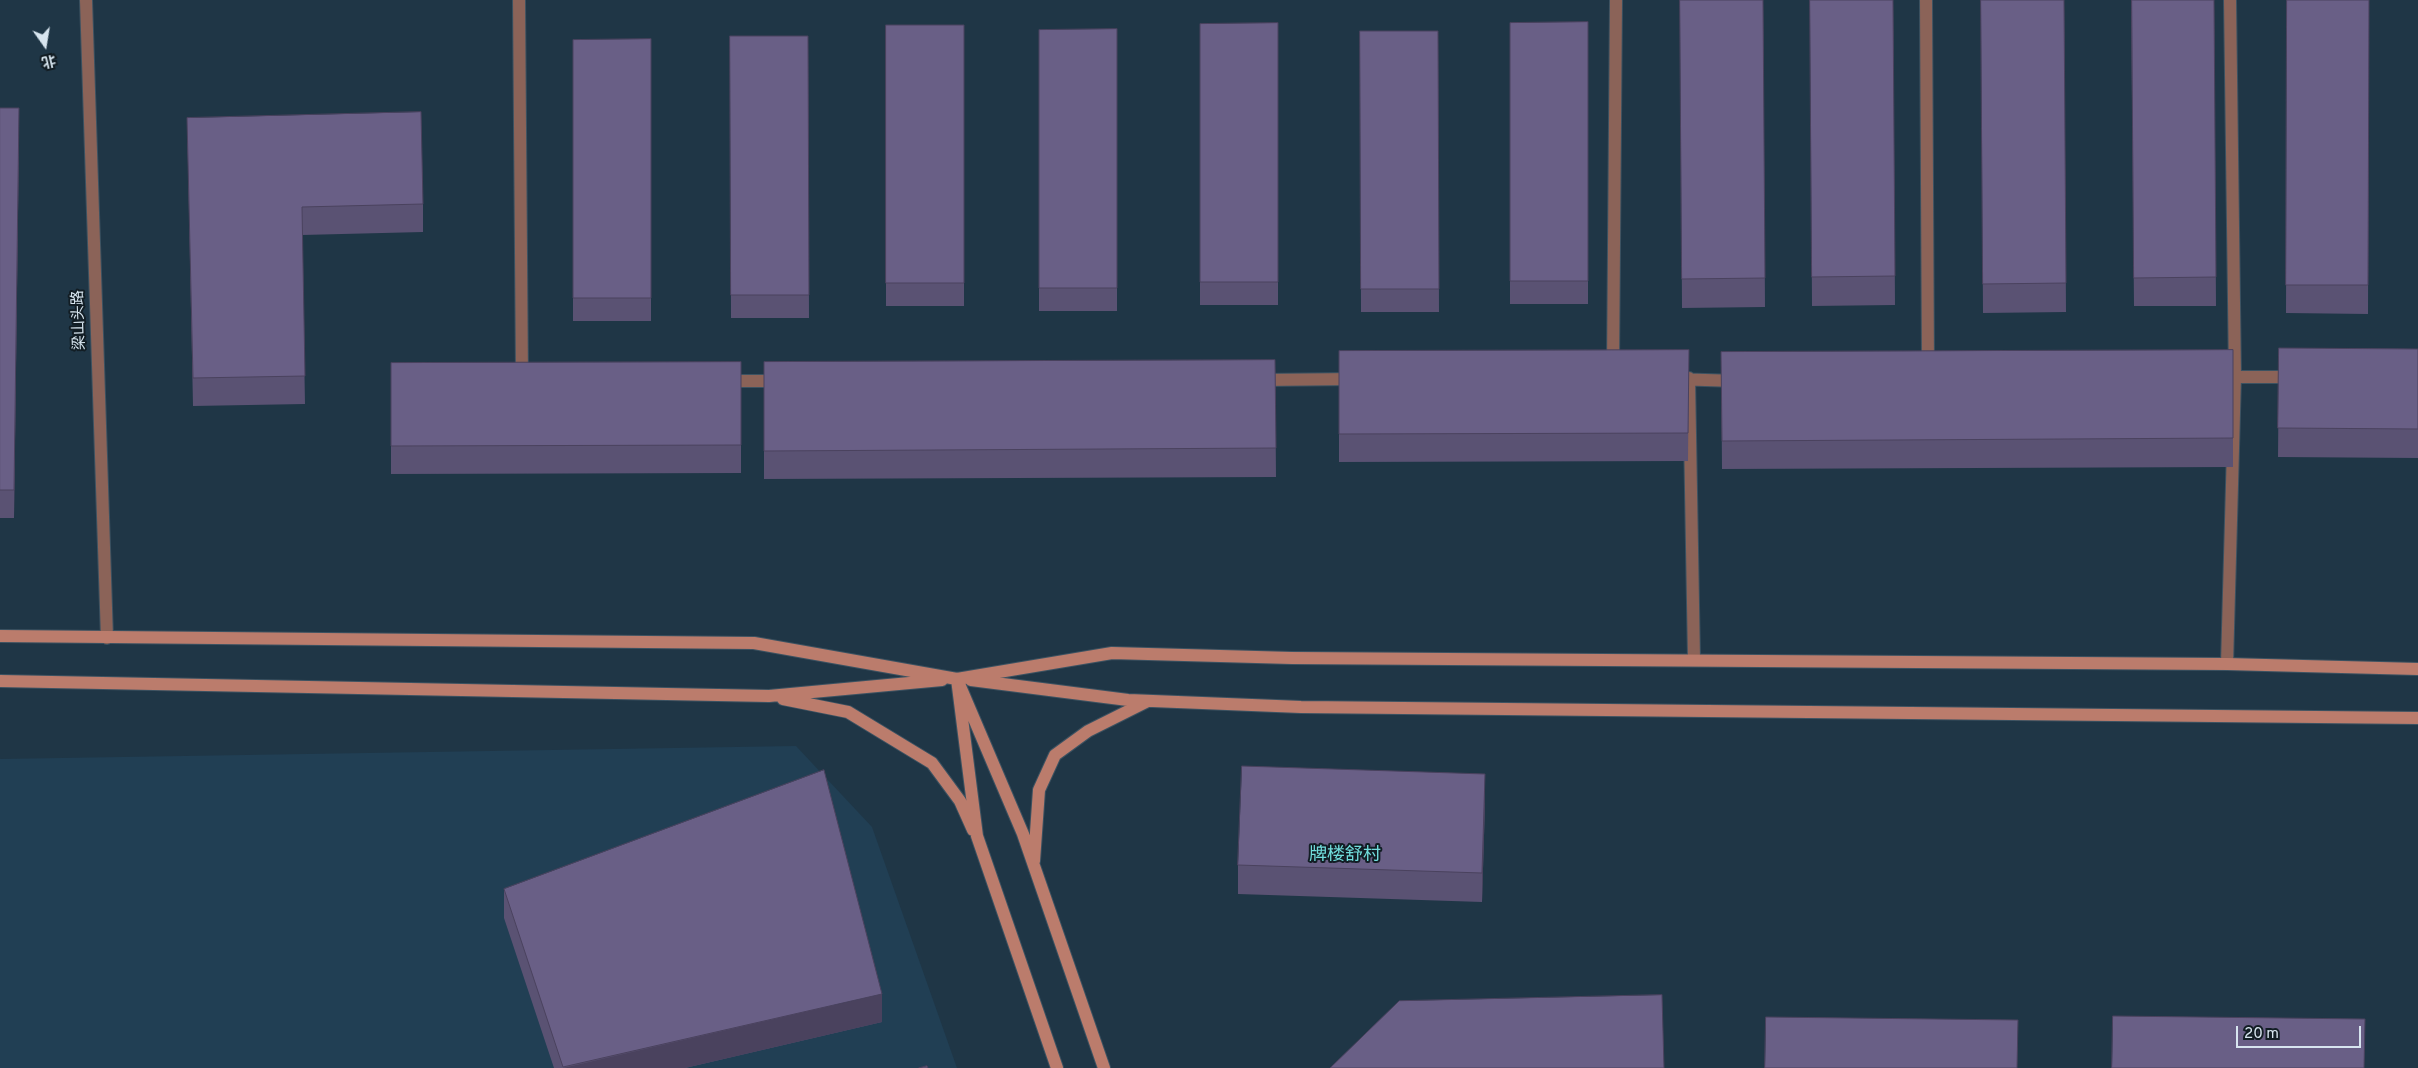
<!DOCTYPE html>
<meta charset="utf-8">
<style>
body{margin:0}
#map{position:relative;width:2418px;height:1068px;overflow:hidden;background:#1f3646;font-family:Overpass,"Noto Sans SC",sans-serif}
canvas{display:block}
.north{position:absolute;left:20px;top:20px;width:50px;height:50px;-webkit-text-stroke:4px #121d24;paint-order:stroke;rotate:167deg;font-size:14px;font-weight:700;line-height:20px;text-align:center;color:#d7e5ef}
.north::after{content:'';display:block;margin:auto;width:18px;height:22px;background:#d7e5ef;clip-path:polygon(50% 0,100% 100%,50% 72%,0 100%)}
.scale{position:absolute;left:2236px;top:1026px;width:125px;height:22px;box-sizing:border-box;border:2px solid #d7e5ef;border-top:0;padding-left:6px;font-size:15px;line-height:18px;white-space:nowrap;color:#d7e5ef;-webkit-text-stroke:4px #121d24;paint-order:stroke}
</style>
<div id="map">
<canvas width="2418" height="1068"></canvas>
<div class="north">北</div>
<div class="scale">20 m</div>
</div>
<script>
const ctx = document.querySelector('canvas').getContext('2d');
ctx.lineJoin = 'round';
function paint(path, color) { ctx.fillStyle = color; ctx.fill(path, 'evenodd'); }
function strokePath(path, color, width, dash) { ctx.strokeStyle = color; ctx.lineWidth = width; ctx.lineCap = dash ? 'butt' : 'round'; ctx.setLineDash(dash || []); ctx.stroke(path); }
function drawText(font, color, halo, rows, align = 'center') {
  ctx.font = font + ' Overpass,"Noto Sans SC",sans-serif'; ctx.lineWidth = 4; ctx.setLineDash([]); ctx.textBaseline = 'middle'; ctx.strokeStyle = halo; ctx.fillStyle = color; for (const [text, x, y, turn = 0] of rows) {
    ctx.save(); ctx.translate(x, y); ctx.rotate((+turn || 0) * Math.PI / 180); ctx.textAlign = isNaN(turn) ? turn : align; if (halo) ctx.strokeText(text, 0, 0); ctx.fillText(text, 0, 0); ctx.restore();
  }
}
const built = new Path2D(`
 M796,746l76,81 85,241h-957v-309z`);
const minor = new Path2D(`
 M519,0l3,380
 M1926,0l2,368
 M1613,367l3,-367
 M2217,377h78
 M1689,378l5,282
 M1673,379l64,2
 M1260,380l95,-1
 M725,381h55
 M2227,664l8,-287 -5,-377`);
const tertiary = new Path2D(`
 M86,0l21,638`);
const secondary = new Path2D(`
 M0,636l754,7 203,36 155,-26 180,5 935,6 191,5
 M971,680l157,20 173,7 1117,11
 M0,681l769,15 173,-16
 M783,699l65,13 84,51 28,38 13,29
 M1034,861l5,-71 16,-35 33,-24 58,-29
 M1057,1068l-80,-232 -20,-157 66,155 81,234`);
const wall = new Path2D(`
 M1680,0h83l2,307 -83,1z
 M1810,0h83l2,305 -83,1z
 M1981,0h83l2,312 -83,1z
 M2131,0h83l2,306h-82z
 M2287,0h82l-1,314 -82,-1z
 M1588,22v282h-78v-281z
 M1278,23v282h-78v-281z
 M886,25h78v281h-78z
 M1117,29v282h-78v-281z
 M1360,31h78l1,281h-78z
 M730,36h78l1,282h-78z
 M651,39v282h-78v-281z
 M0,108l19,29 -5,381h-14z
 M187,118l236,86v28l-121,3 3,169 -112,2z
 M2279,348l139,1v109l-140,-1z
 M1689,350l-1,111 -349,1v-111z
 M2233,350v117l-511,2 -1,-117z
 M1275,360l1,117 -512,2v-117z
 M741,362v111l-350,1v-111z
 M1485,803l-3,99 -244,-8v-29z
 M504,889l378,133 -197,46h-131l-50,-150z`);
const shadedWall = new Path2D(`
 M19,108v29l-5,381v-28z
 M1485,774v29l-3,99v-29z
 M882,994v28l-197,46h-122z`);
const building = new Path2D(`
 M1680,0h83l2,278 -83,1z
 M1810,0h83l2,276 -83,1z
 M1981,0h83l2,283 -83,1z
 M2132,0h82l2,277 -82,1z
 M2287,0h82l-1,285h-82z
 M1588,22v259h-78v-258z
 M1278,23v259h-78v-258z
 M886,25h78v258h-78z
 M1117,29v259h-78v-258z
 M1360,31h78l1,258h-78z
 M730,36h78l1,259h-78z
 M651,39v259h-78v-258z
 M0,108h19l-5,382h-14z
 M421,112l2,92 -121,3 3,169 -112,2 -6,-260z
 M2279,348l139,1v80l-140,-1z
 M1689,350l-1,83 -349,1v-83z
 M2233,350v88l-511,3 -1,-89z
 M1275,360l1,88 -512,3v-89z
 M741,362v83l-350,1v-83z
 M1242,766l243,8 -3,99 -244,-8z
 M824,770l58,224 -319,73 -59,-178z
 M1662,995l2,73h-334l69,-67z
 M2113,1016l252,3 -1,49h-252z
 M1766,1017l252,3 -1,48h-252z
 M927,1066l1,2h-9z`);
const streetNames = [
 ["梁山头路",80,320,-92]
];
const quarterNames = [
 ["牌楼舒村",1345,856]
];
paint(built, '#213f54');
strokePath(minor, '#3c5261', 14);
strokePath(tertiary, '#3c5261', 14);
strokePath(secondary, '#3c5261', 14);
strokePath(minor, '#8b6358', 12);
strokePath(tertiary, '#8b6358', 12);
strokePath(secondary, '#bb7c6c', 12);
paint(wall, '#5a5273');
paint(shadedWall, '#4a425e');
paint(building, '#695f86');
strokePath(building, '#4a425e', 1);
drawText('15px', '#d7e5ef', '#121d24', streetNames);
drawText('18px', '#71dddc', '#121d24', quarterNames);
</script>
